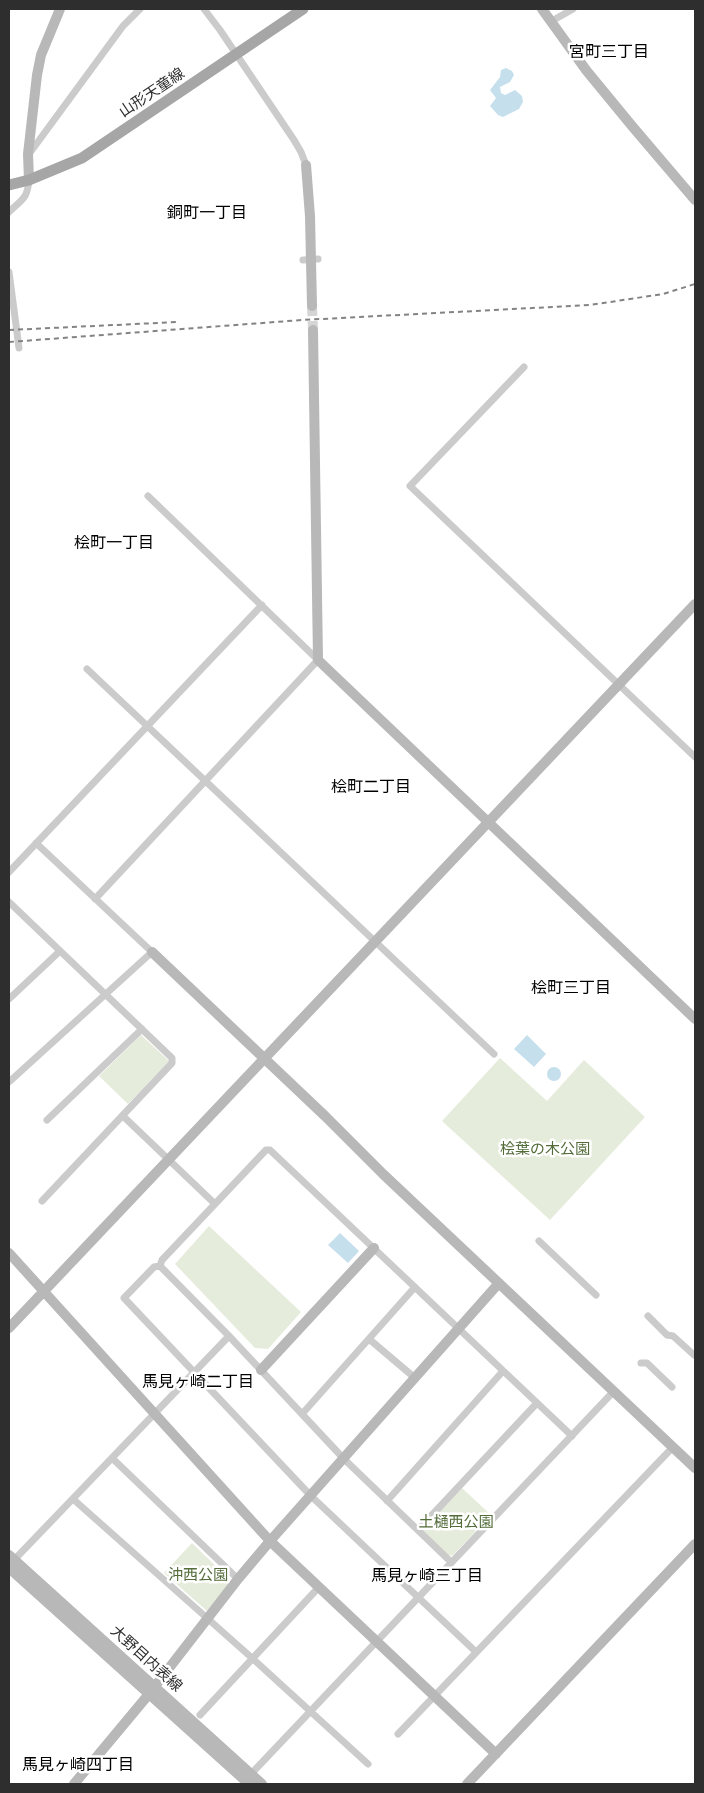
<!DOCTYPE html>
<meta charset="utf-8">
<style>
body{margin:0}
#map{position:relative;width:704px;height:1793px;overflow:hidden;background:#fff;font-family:Rubik,sans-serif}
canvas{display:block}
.frame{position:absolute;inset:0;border:10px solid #2e2e2e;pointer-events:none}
</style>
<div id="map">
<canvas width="704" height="1793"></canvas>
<div class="frame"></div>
</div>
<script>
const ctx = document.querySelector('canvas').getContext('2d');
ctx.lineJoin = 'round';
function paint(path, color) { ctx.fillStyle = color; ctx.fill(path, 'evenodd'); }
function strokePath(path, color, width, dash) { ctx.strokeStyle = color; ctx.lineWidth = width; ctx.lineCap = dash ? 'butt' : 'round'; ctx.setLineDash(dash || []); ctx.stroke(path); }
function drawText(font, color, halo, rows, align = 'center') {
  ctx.font = font + ' Rubik,"Noto Sans JP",sans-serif'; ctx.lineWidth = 5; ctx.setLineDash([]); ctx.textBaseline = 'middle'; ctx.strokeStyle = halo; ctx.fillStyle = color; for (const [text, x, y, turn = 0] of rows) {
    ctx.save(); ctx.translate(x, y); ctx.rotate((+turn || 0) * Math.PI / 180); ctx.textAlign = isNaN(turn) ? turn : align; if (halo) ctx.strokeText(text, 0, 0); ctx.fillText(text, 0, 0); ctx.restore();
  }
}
const green = new Path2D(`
 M141,1035l28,26 -41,43 -29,-28z
 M500,1058l47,43 37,-41 61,57 -95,103 -108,-99z
 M209,1226l92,86 -33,37 -13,-1 -80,-84z
 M462,1488l29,27 -38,40 -6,1 -26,-25z
 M192,1543l37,36 -1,6 -21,26 -43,-38z`);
const water = new Path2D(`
 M506,68l6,3 2,4 -4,7 -10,5 1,6 4,2 10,-5 7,6 1,6 -4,7 -16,8 -5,-2 -8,-9 6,-8 -6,-8 10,-13 1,-7z
 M527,1035l19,19 -12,13 -20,-18z
 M547 1074a7 7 0 1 1 14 0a7 7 0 1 1-14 0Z
 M340,1233l19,18 -11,12 -20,-18z`);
const secondaryTunnel = new Path2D(`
 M312,306l1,24`);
const street = new Path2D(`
 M204,9l16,21 74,110 7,12 5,13
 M550,22l23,-13
 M29,154l94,-128 17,-17
 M9,212c13,-13 18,-12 20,-32
 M303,260l15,-1
 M9,272l10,76
 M524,367l-114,119 285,271
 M87,669l407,385
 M9,872l253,-267
 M95,899l223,-239 -170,-164
 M9,902l163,156v5l-130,138
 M9,999l51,-48
 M9,1082l143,-130 -116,-109
 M123,1116l91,87
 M47,1120l95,-91
 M539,1241l57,54
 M160,1266l-6,1 -30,31 187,198 165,156
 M648,1316l19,19 6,1 21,19
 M369,1339l46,39
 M641,1363h6l25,24
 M302,1414l113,-127
 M112,1458l126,121
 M73,1499l179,159 116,106
 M387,1501l116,-130
 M418,1530l119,-127
 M14,1560l215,-224
 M451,1562l-107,-103 -115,-123 -69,-70 2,-6 104,-110h4l302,286
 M200,1715l119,-128
 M398,1734l275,-287
 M251,1774l363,-383`);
const secondary = new Path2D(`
 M542,9l44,61 46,56 63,74
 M306,165l4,51 2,90
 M29,180l-1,-26 9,-79 4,-20 19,-46
 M313,330l5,330 377,359
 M152,952l173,164 58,58 312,294
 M9,1253l261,288 226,213
 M9,1328l686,-724
 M261,1370l113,-122
 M9,1555l253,229
 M9,1568l240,216
 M74,1784l75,-90 89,-115 32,-38 229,-258
 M467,1784l228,-240`);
const primary = new Path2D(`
 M9,185l20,-5 53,-22 221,-149`);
const rail = new Path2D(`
 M9,330l169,-8
 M9,342l293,-22 288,-15 73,-11 32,-10`);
const streetNames = [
 ["山形天童線",152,93,-34],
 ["大野目内表線",146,1659,42]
];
const parkNames = [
 ["桧葉の木公園",545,1150],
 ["土樋西公園",456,1523],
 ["沖西公園",198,1576]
];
const neighbourhoodNames = [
 ["宮町三丁目",609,52],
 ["銅町一丁目",207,213],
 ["桧町一丁目",114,543],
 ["桧町二丁目",371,787],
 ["桧町三丁目",571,988],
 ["馬見ヶ崎二丁目",198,1382],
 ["馬見ヶ崎三丁目",427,1576],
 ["馬見ヶ崎四丁目",78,1765]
];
paint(green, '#e5ecdb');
paint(water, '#c6dfed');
strokePath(secondaryTunnel, '#d5d5d5', 10, [10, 5]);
strokePath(street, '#cbcbcb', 7);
strokePath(secondary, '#b8b8b8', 10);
strokePath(primary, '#a6a6a6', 11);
strokePath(rail, '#838383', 2, [5, 4]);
drawText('15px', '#2e2e2e', '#fff', streetNames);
drawText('15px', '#536c3a', '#fff', parkNames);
drawText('16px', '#000', '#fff', neighbourhoodNames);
</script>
